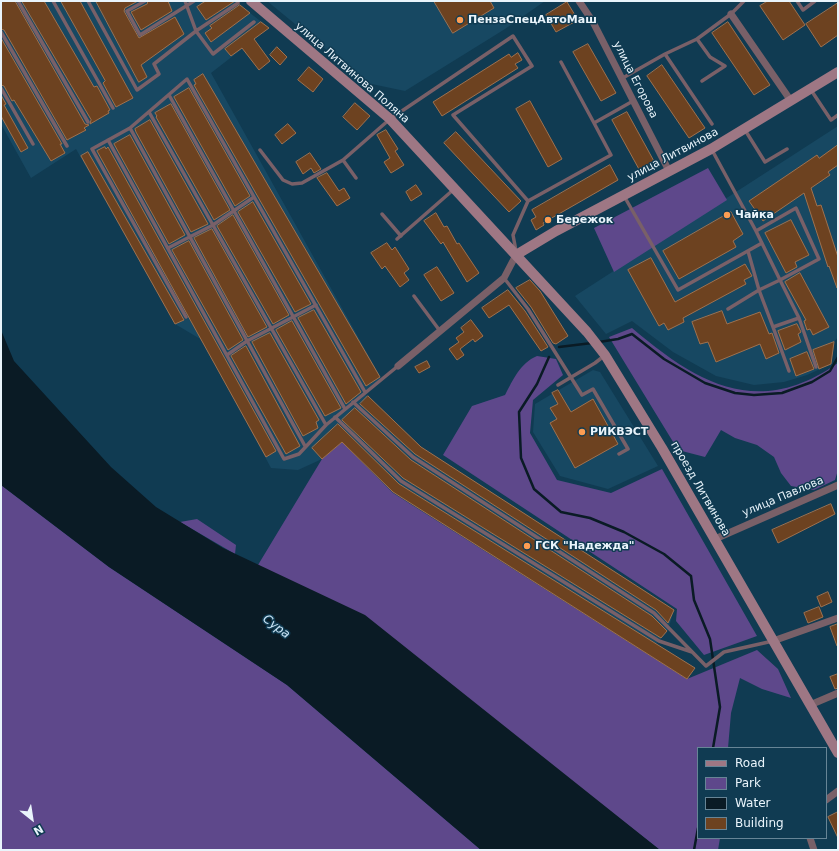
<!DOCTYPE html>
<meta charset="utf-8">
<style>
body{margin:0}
#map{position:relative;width:839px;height:851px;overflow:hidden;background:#103b52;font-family:"DejaVu Sans",sans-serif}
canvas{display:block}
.frame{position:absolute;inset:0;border:2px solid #e9f4fb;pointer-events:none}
.legend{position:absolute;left:697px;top:747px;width:130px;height:92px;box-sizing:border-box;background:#103b52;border:1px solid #678596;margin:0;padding:5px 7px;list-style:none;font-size:12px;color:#e9f4fb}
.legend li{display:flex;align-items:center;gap:8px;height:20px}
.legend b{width:20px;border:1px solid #678596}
.north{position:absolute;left:12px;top:799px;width:40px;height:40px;-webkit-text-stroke:3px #103b52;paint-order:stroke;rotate:150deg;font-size:11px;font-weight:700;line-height:16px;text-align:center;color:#e9f4fb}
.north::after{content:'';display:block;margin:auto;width:14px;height:18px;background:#e9f4fb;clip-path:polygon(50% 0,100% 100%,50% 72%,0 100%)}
</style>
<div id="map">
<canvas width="839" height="851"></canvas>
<div class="frame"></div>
<ul class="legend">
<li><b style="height:5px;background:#9e7784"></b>Road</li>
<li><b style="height:11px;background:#5e488b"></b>Park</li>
<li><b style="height:11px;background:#0a1b25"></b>Water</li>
<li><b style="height:11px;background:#6d4220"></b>Building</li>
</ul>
<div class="north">N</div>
</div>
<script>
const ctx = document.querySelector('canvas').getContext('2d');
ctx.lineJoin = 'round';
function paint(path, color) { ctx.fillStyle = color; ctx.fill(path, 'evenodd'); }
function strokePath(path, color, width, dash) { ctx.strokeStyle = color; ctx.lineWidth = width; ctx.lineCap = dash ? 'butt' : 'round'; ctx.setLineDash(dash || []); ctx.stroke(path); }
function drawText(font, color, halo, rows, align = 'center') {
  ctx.font = font + ' "DejaVu Sans",sans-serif'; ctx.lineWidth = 3; ctx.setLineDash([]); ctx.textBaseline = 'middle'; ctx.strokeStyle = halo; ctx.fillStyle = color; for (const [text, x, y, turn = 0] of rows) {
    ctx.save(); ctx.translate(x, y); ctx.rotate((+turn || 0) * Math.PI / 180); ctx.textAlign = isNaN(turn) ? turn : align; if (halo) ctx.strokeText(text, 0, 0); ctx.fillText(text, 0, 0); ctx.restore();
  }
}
const built = new Path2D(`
 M1,1h234l34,27 -58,45 170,305 -15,17 55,52 253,163 -6,20 -12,14 39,24 -8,11 -294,-186 -51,-51 -20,17 -24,11 -27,-2 -69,-128 -27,-16 -99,-175 -45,29 -30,-54z
 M267,1h278l-40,28 -100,62 -38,-8z
 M838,126v211l-4,5 -3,22 -24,11 -23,7 -30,3 -38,-9 -43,-24 -41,-31 -26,13 -31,-38z
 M593,370l7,2 58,94 -50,23 -48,-13 -27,-44 2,-28z`);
const green = new Path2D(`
 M708,168l19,32 -113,72 -20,-44z
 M632,328c66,56 126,91 206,35v107l-3,10 -21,10 -23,-4 -10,-13 -7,-16 -17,-12 -22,-7 -14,-8 -16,27 -27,-7 -69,-113z
 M537,356l19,3 7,16 -30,25 -3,33 27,47 54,13 51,-24 95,167 -53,19 -28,-34 1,-12 -234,-154 29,-49 33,-11c8,-15 15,-32 32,-39z
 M342,442l51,51 294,186 70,-29 21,19 13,29 -29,-9 -22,-11 -9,35 -3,35h-30v90h22l-2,12h-58l-122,-95 -280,-190 64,-106z
 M1,485l108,82 178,118 194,165h-480z
 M197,519l39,26 -1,9 -55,-32z`);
const water = new Path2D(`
 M1,330l13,31 97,106 45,40 67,41 142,67 295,235h-179l-194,-165 -178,-118 -108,-82z`);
const stream = new Path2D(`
 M599,342l19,-3 14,-5 32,25 41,24 30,10 19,2 28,-2 30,-11 18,-11 8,-14
 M559,347l33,-4
 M549,357l-12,27 -18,28 2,46 13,31 27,23 29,6 34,14 40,22 27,22 3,24 16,39 10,68 -7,41
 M694,850l4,-22`);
const building = new Path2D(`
 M1,1h14l70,123 4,1 -5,3 2,2 -19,10 -63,-110 -3,-1z
 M22,1h22l50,86 3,-1 13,24 -2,1 1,2 -19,11 1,-4z
 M61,1h19l53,97 -17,9 -13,-24 2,-2z
 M96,1h42l-13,7 -1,3 15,27 36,-21 9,17 -43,31 6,12 -8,5z
 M148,1h20l4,10 -31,19 -10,-18 16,-8z
 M206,1h29l-29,19 -9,-13z
 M434,1h56l4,7 -41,25z
 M768,1h21l16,24 -22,15 -23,-34z
 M567,2l11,18 -22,12 -10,-17z
 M838,3v32l-17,12 -15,-23z
 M240,5l10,8 -39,29 -6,-9 7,-5 -2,-2z
 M261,22l8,6 -15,11 16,22 -11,9 -17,-22 -11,8 -6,-7z
 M728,22l42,63 -16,10 -42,-62z
 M1,38l61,106h-2l5,9 -14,8 -37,-61 -2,1 -8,-15 -3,-1z
 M588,44l28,49 -15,8 -28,-49z
 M277,47l10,10 -7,8 -10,-10z
 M518,53l4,7 -7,4 3,4 -76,48 -9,-14 76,-48 2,3z
 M662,65l43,63 -16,10 -42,-62z
 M309,67l14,12 -10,13 -15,-12z
 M203,74l177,303 -14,9 -172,-301 2,-1 -2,-4z
 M189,88l61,108 -15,10 -61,-109z
 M1,95l5,9 -2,1 24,43 -7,4 -20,-36z
 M530,101l32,58 -14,8 -32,-58z
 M355,103l15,13 -13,14 -14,-13z
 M171,104l59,106 -16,10 -58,-103 1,-1 -2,-3z
 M627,112l28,51 -15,8 -28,-51z
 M150,120l58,104 -17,8 -55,-100 -1,-3z
 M288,124l8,9 -14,11 -7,-9z
 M386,130l12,19 -3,2 9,14 -13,8 -7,-11 6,-4 -13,-23z
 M456,132l65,69 -12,11 -65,-69z
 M130,135l55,100 -16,9 -55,-100z
 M838,145v20l-10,7 2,3 -19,13 6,18 4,-1 17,52 -1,31 -8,-22 -1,1 -24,-74 -41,28 -14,-20 68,-46 2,3z
 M105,147l1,2 2,-2 168,304 -10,6 -169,-306z
 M88,152l96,168 -9,4 -94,-168z
 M310,153l11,16 -7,4 -3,-5 -8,6 -7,-12z
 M610,165l8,15 -75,43 1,2 -8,5 -5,-10 5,-3 -4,-7z
 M327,173l12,18 5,-3 6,10 -13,8 -20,-28z
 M416,185l6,9 -11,7 -5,-9z
 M253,202l58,102 -16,8 -57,-100z
 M731,212l12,22 -10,7 3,6 -57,32 -16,-28z
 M436,213l8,14 3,-1 10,18 2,-1 20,30 -12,9 -24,-40 -2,2 -17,-23z
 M233,215l56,100 -16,9 -56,-98z
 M791,220l18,35 -14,7 2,5 -11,6 -21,-40z
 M212,229l55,98 -19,10 -54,-99z
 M189,241l54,99 -15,10 -56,-100z
 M387,243l5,7 3,-3 14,22 -5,4 5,7 -9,7 -15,-21 -3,3 -11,-16z
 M651,258l24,44 70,-38 7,12 -8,4 2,4 -63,34 1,4 -16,8 -4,-7 -5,3 -31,-56z
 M437,267l17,26 -13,8 -17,-26z
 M800,273l29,54 -16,8 -3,-6 -3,1 -3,-9 2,-1 -21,-38z
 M530,280l10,11 28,45 -12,8 -3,-1 -22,-36 -15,-19z
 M508,290l17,21 23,36 -7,4 -32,-46 -20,13 -7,-10z
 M314,310l47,82 -15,12 -48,-86z
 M722,311l5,13 33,-12 9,22 3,-1 7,20 -13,6 -6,-15 -44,18 -8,-20 -8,2 -8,-22z
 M471,320l12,16 -8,6 -2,-3 -13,10 4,6 -7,5 -8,-11 10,-7 -3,-4 8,-6 -3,-4z
 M292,321l49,87 -16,8 -49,-86z
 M797,324l4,8 -3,2 3,8 -16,8 -7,-19z
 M270,333l49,87 -3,2 2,6 -15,8 -51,-94z
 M834,342l-3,22 -12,5 -6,-19z
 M246,346l54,100 -14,8 -55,-98z
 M807,352l7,17 -18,7 -6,-17z
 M427,361l3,6 -11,6 -4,-6z
 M558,390l13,22 22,-13 25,45 -43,24 -25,-45 7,-4 -7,-11 8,-4 -6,-11z
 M368,396l53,51 253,163 -6,13 -12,-13 -241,-156 -55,-50z
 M355,408l56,52 241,156 15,15 -6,7 -258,-160 -61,-58z
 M338,424l61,60 296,184 -8,11 -294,-187 -51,-50 -20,17 -10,-11z
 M831,504l4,10 -57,29 -6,-13z
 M828,592l4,10 -11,5 -4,-10z
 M819,607l4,10 -15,6 -4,-10z
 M838,624v22h-1l-7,-19z
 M838,674v14l-3,1 -5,-12z
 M838,812v26l-10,-21z`);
const lane = new Path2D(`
 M18,1l70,121
 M53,1l60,107
 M88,1l49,89 22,-16 -5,-10 42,-33 -11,-30
 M145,1l-18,10 13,24 54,-34
 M797,1l6,9 12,-9
 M238,3l-42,28 17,23 41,-32
 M1,32l66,114
 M697,39l34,-25 13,-13
 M561,62l33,61
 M621,79l44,-25
 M702,81l23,-15 -15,-9 -13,-18 -32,15 47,70
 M1,88l32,56
 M811,90l20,30 7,-5
 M169,95l176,314
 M149,112l177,313
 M130,128l175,318
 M745,130l20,32 22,-13
 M108,140l176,319 15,-5 27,-29 72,-59
 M260,150l23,30 9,4 10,-1 41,-23 47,-41 123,-83 19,30 -79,49 75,86
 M712,150l44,81 40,-23 23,51 -39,21 -24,-49
 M343,160l13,18
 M624,196l54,94 84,-47
 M382,214l19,22
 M397,239l56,-49
 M168,248l45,-23 41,-28
 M516,251l-3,-16 15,-34 83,-46 -17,-32 39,-22
 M748,251l11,39 14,37 26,-9 17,49
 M504,278l24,31 54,86 11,-6 35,60 -9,5
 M414,296l26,35
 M728,309l31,-19 21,-10 19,38
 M186,317l-94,-168 38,-21 57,-49 178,313
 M773,327l16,44
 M227,355l20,-14 69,-36
 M558,385l37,-22 9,-7
 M353,402l60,55 241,156 52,53 18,-14 49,-11
 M335,417l66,64 258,160 33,11`);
const street = new Path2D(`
 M579,1l14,21 76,149
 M731,14l60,87
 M398,366l106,-88 12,-23
 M715,539l123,-54
 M773,641l65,-23
 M810,705l28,-12
 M826,800l12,-9
 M810,838l4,12`);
const secondary = new Path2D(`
 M251,1l139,118 197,213 18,23 57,93 176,305
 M516,255l40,-24 155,-82 127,-77`);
const markers = [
 [460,20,4,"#fc9d53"],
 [727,215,4,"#fc9d53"],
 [548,220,4,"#fc9d53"],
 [582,432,4,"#fc9d53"],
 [527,546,4,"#fc9d53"]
];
const poiNames = [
 ["ПензаСпецАвтоМаш",468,20],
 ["Чайка",735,215],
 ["Бережок",556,220],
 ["РИКВЭСТ",590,432],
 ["ГСК \"Надежда\"",535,546]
];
const streetNames = [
 ["улица Литвинова Поляна",352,73,41],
 ["улица Егорова",635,80,63],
 ["улица Литвинова",673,155,-28],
 ["проезд Литвинова",700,489,60],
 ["улица Павлова",783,497,-23]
];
const waterNames = [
 ["Сура",276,627,37]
];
paint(built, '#174862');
paint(green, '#5e488b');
paint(water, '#0a1b25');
strokePath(stream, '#0a1b25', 2.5);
paint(building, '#6d4220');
strokePath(building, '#9f714e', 1);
strokePath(lane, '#796068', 3.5);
strokePath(street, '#796068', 7);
strokePath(secondary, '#9e7784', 10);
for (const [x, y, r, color] of markers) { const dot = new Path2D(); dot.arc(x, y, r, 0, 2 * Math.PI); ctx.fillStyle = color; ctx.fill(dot); strokePath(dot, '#103b52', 1.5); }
drawText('bold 11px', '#e9f4fb', '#103b52', poiNames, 'left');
drawText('11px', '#e9f4fb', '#103b52', streetNames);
drawText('italic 12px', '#cbe5f6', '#103b52', waterNames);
</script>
